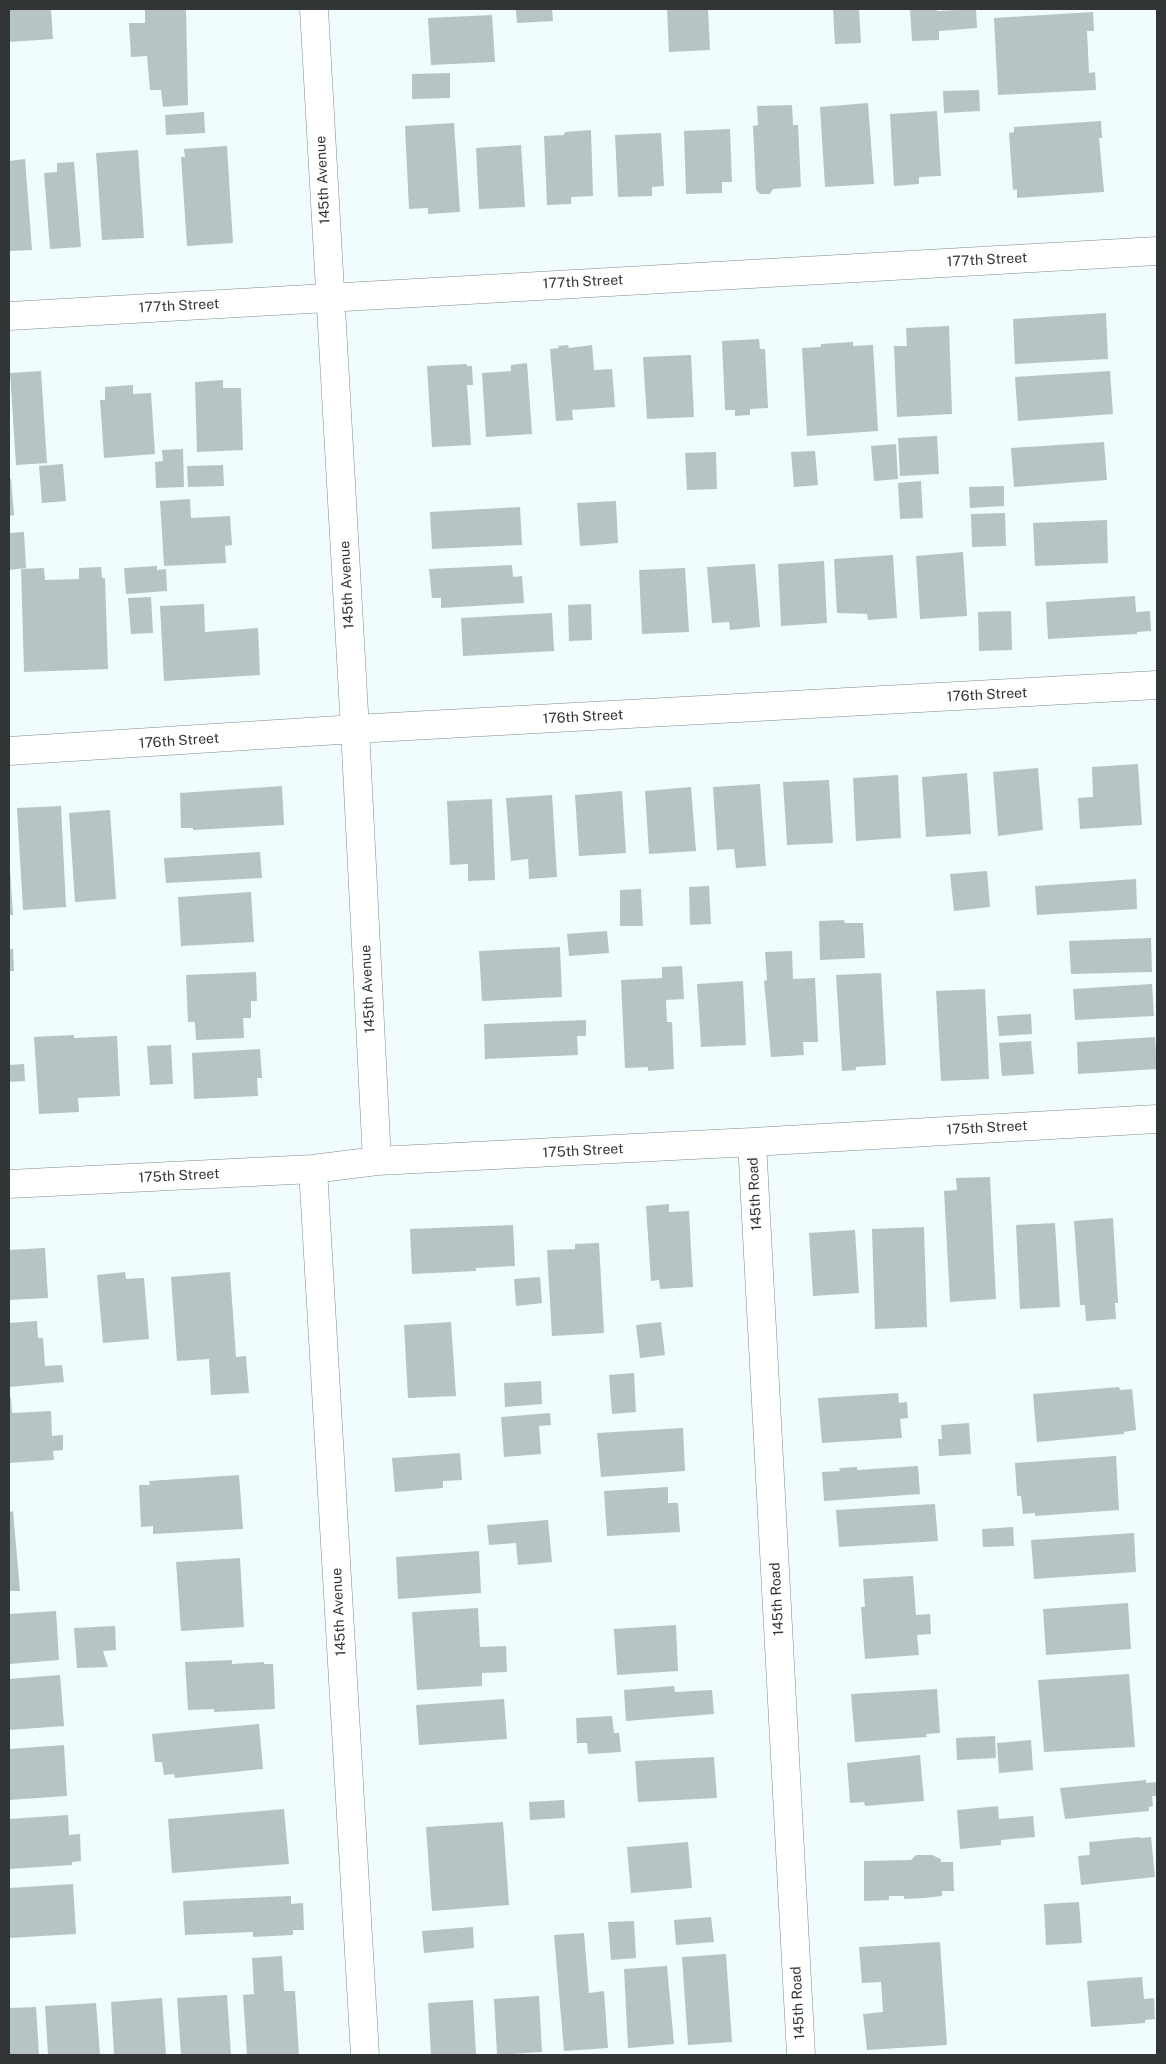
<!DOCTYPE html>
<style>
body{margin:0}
#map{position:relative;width:1166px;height:2064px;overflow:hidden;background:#f0fcfe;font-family:"Public Sans",sans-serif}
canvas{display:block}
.frame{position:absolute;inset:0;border:10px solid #313536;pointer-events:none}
</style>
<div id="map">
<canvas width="1166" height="2064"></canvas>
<div class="frame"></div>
</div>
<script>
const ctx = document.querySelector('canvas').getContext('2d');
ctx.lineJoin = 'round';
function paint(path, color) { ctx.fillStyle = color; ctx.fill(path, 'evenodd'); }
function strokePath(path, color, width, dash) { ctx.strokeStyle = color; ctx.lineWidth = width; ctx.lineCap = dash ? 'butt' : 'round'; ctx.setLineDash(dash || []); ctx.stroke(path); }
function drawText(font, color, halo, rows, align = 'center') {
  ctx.font = font + ' "Public Sans",sans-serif'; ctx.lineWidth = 4; ctx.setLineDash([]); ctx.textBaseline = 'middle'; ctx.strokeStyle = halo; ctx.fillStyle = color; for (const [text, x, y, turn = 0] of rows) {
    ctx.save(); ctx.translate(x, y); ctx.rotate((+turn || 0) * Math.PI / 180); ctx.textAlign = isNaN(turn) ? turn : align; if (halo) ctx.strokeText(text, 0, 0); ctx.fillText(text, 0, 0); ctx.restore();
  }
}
const building = new Path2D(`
 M9,9h42l2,30 -44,3z
 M145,9h41l2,96 -25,2 -2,-17h-11l-3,-34 -16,1 -2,-34h16z
 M516,9h36l1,12 -36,2z
 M667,9h41l2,41 -41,2z
 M833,9h26l2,34 -26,1z
 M910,9h27v2l39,-2 1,19 -38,3v9l-27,1z
 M1093,12l1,19h-7l2,42 6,-1 1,18 -98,5 -4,-77z
 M492,15l3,47 -64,3 -3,-47z
 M450,73v25l-38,1v-25z
 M979,90l1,21 -36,2 -1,-22z
 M868,103l6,81 -49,3 -5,-80z
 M792,105l1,20h5l3,62 -28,2 -3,5h-10l-4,-4 -3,-64 5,-1 -1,-19z
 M937,111l4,65 -22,1v7l-25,2 -4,-72z
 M204,112l1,21 -39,2 -1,-20z
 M1101,121l1,17h-3l5,54 -87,6v-9l-4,1 -4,-57 5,-1v-5z
 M454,123l6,89 -32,2v-6l-19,1 -4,-83z
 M730,129l2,53h-10v11l-36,1 -2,-63z
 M591,130l2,66 -22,1v7l-24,1 -3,-69 20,-1 1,-3z
 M661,133l3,53 -12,1v9l-34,1 -3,-62z
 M521,145l4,62 -46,2 -3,-61z
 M227,146l6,97 -46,3 -6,-89h4l-1,-8z
 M138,150l6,88 -42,2 -6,-87z
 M25,159l7,91 -23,1v-90z
 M74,162l7,85 -31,2 -6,-76 13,-1v-9z
 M1106,313l2,46 -93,5 -2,-45z
 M949,326l3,88 -55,3 -3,-71h13l-1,-18z
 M759,339l1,10h5l3,59 -18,1v6l-15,1v-6h-10l-3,-69z
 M853,342v4l20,-1 5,86 -71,5 -5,-88 19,-1v-3z
 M568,345l1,3 23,-3 2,25 18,-1 3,38 -43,3 1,10 -17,1 -6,-72 9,-1 -1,-2z
 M691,355l3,62 -47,2 -4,-62z
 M527,363l5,71 -46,3 -4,-64 29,-2v-6z
 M467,364v2h5l1,19h-6l4,60 -39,2 -5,-81z
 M41,371l6,92 -31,2 -6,-92z
 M1110,371l3,43 -95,7 -3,-44z
 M223,380v8h18l2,62 -46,2 -2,-70z
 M133,385v9l18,-1 4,61 -51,4 -4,-58h5v-13z
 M937,436l2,38 -39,2 -2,-38z
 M1104,442l3,38 -93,7 -3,-39z
 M896,444l2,35 -24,2 -3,-35z
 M183,449l1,38 -28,1 -1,-26 8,-1 -1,-11z
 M815,451l3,34 -24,2 -3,-35z
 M716,452l1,37 -30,1 -2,-37z
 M63,464l3,37 -24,2 -3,-37z
 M223,465l1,21 -36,1 -1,-21z
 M9,479h2l3,36 -5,1z
 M921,481l2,37 -23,1 -2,-36z
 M1004,486v20l-34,2 -1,-21z
 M190,499l1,19 39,-2 2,29 -7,1 1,17 -62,3 -4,-65z
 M616,501l2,42 -38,3 -3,-43z
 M520,507l2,38 -90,4 -2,-37z
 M1005,513l1,33 -34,1 -1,-33z
 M1107,520l1,43 -73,3 -2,-43z
 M24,532l2,36 -17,2v-37z
 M963,552l4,64 -47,3 -4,-63z
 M893,555l4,63 -29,2 -1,-6 -30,-1 -3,-54z
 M824,561l3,62 -46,3 -3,-62z
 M755,564l5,63 -30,3 -1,-8 -17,1 -5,-56z
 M512,565l1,12 9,-1 2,27 -83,5v-10h-9l-3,-29z
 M157,566v4l9,-1 1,22 -41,3 -2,-26z
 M101,567l1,11h3l3,91 -84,3 -3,-103 23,-1 1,12 34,-1v-11z
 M685,568l4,64 -47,2 -3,-64z
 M1135,596l1,16 14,-1 1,20 -14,1v2l-89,5 -2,-37z
 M151,597l2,36 -22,1 -3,-36z
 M204,604l1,28 53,-4 2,47 -96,6 -4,-75z
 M591,604l1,36 -23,1 -1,-36z
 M1011,611l1,39 -33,1 -1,-39z
 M552,613l2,38 -91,5 -2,-38z
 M1138,764l4,61 -62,4 -2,-31 15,-1 -1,-30z
 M1038,768l5,62 -45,6 -5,-64z
 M967,773l4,61 -45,3 -4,-60z
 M898,775l3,63 -45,3 -3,-63z
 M829,780l4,63 -46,2 -4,-63z
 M760,784l6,82 -30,2 -2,-19 -17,1 -4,-63z
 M282,786l2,39 -91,5v-2h-12l-1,-35z
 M691,787l5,64 -47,3 -4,-63z
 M622,791l4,62 -47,3 -4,-61z
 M552,795l5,82 -28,2 -1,-20 -17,2 -5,-63z
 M492,799l3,81 -27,1v-17l-18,1 -3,-64z
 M61,806l5,101 -43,3 -6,-102z
 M110,810l6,89 -41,3 -6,-89z
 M260,852l2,26 -96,5 -2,-25z
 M9,869h1l3,46h-4z
 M987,871l3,36 -36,4 -4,-37z
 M1136,879l1,30 -100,6 -2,-29z
 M709,886l2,38 -21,1 -1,-38z
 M641,889l2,37h-23v-36z
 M251,892l3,50 -73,4 -3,-49z
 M844,920l1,3h18l2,35 -45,2 -1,-39z
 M607,931l2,22 -40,3 -2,-22z
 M1151,938l1,34 -81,2 -2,-33z
 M560,947l2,50 -80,4 -3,-50z
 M9,949h4l1,22h-5z
 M792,951l1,28 22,-1 3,64h-15l1,13 -33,2 -7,-76 3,-1 -2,-28z
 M682,966l2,33 -18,1 1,22h5l2,47 -26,2v-4l-23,1 -4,-88 41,-2v-11z
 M256,972l1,29h-6v17h-8l1,20 -48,2 -1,-18h-7l-2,-47z
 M881,973l5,92 -30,2v3l-14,1 -6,-96z
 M743,981l3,64 -45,2 -4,-63z
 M1152,984l2,32 -79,4 -2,-31z
 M985,989l4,90 -48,2 -5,-90z
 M1031,1014l1,20 -33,2 -2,-20z
 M586,1020v16h-9l1,19 -93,4 -1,-35z
 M74,1035v3l43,-2 3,60 -42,2 1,14 -40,2 -5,-77z
 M1155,1037l2,32 -79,5 -1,-32z
 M1031,1041l3,33 -32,2 -3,-33z
 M171,1045l2,39 -23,1 -3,-39z
 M260,1049l2,29h-5l1,18 -64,3 -2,-46z
 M24,1064l1,17 -16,1v-17z
 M990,1177l6,122 -46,3 -6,-111 13,-1 -1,-12z
 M669,1204v8l20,-1 4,76 -33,2 -1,-9 -8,1 -5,-75z
 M1113,1218l5,85h-3l1,16 -30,2 -1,-16h-5l-6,-84z
 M1055,1223l5,84 -40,2 -4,-84z
 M513,1225l2,41 -39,2v3l-64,3 -2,-45z
 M924,1227l3,100 -52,2 -3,-100z
 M855,1230l4,63 -46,3 -4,-63z
 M599,1243l5,90 -52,3 -5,-86 28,-1v-5z
 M45,1248l3,50 -39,2v-50z
 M125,1272l1,7 18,-1 5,61 -46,4 -6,-68z
 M230,1272l6,85 10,-1 3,37 -38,2 -2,-36 -32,2 -6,-84z
 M540,1277l2,26 -26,3 -2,-27z
 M37,1321l1,17h5l2,28 17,-1 2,17 -55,5v-64z
 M451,1322l5,74 -48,2 -4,-73z
 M661,1322l4,33 -25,3 -4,-33z
 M634,1373l2,39 -24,2 -3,-39z
 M541,1381l1,23 -37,3 -1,-24z
 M1119,1387l1,3 12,-1 4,41 -12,2v2l-87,8 -4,-48z
 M898,1393l1,10 8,-1 1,16 -8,1 2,19 -80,5 -4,-45z
 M9,1398h2l1,15 39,-2 1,25 11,-1v15l-10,1 1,9 -45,3z
 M550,1413l1,12 -12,1 2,28 -37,3 -3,-40z
 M969,1423l2,31 -32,2 -1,-17h4l-1,-14z
 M683,1428l2,43 -84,6 -4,-44z
 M460,1453l2,27 -19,1v7l-48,4 -3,-34z
 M1116,1456l3,54 -84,6v-3l-12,1 -2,-18h-4l-2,-33z
 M918,1466l2,28 -96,7 -2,-29 18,-1 -1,-3 18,-1v3z
 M239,1475l4,54 -90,5v-8l-12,1 -2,-42h11l-1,-4z
 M668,1487v16h10l2,29 -73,4 -3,-45z
 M935,1504l3,37 -99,6 -3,-37z
 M13,1511l7,80h-11v-79z
 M548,1520l4,42 -34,3 -2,-22 -27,2 -2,-20z
 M1013,1527l1,19 -31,1 -1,-18z
 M1134,1533l2,39 -102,7 -3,-39z
 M479,1551l2,42 -83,6 -2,-42z
 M240,1558l4,69 -63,4 -5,-69z
 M913,1576l3,39 14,-1 1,20 -14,1 2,20 -54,4 -4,-52h4l-2,-28z
 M1128,1603l3,46 -85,6 -3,-46z
 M478,1608l2,39 26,-1 1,26 -25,1v13l-65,4 -5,-78z
 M56,1611l3,49 -50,4v-50z
 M676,1625l2,46 -61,4 -3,-46z
 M115,1626l1,24 -13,1 5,16 -31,1 -3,-40z
 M232,1660v4l32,-2v2h9l2,45 -61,3v-3l-26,1 -3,-48z
 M1129,1674l6,73 -91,5 -6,-72z
 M60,1675l4,51 -55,4v-51z
 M674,1686l1,6 37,-2 2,24 -88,7 -2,-31z
 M937,1689l3,44 -14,1 1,3 -72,5 -4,-48z
 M504,1699l3,40 -88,6 -3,-40z
 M612,1716l2,17h5l2,19 -33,2 -1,-11h-10l-1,-25z
 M259,1724l4,45 -88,9 -1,-4 -10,1 -2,-13h-7l-3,-28z
 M995,1736l1,22 -39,2 -1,-22z
 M1031,1740l2,30 -34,3 -2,-30z
 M64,1745l3,51 -58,4v-51z
 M920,1755l4,46 -59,5 -1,-4 -14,1 -3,-40z
 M714,1757l3,41 -79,4 -3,-41z
 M1146,1780v3l10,-1 1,14h-5l1,10 -4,1v4l-84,8 -5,-31z
 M564,1800l1,18 -35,2 -1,-18z
 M998,1806l1,13 34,-3 2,21 -34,3v5l-41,4 -3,-39z
 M284,1809l5,55 -117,9 -4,-54z
 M68,1815l1,20 11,-1 1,27 -9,1v3l-63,4v-50z
 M503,1822l6,83 -77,6 -6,-84z
 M1140,1837v1l11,-1 4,40 -74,8 -3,-29 12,-1 -1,-13z
 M688,1842l4,46 -61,5 -4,-46z
 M916,1855h16l9,4v3h12l1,29h-12v5l-17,2 -21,1v-3h-15v4l-25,1v-40l47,-1z
 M73,1884l3,50 -67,4v-50z
 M291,1896v8l12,-1 1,27h-11v5l-40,2v-5l-68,3 -2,-34z
 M1079,1902l3,41 -36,2 -2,-41z
 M711,1917l3,25 -38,3 -2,-25z
 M634,1921l2,37 -25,2 -3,-38z
 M473,1927l1,21 -50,5 -2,-22z
 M584,1933l5,60 15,-2 4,57 -44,3 -10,-116z
 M940,1942l7,103 -80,5 -4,-36 20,-2 -2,-30 -19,1 -3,-36z
 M726,1954l6,88 -44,3 -6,-88z
 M282,1956l2,35h11l4,64h-52l-4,-60 11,-1 -2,-36z
 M667,1966l7,78 -46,4 -4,-79z
 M1142,1977l2,22 10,-1 1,21 -10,1v3l-54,4 -4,-46z
 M227,1995l4,60h-50l-4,-57z
 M539,1996l3,56 -45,3 -3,-56z
 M162,1998l4,57h-52l-3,-53z
 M473,2000l3,55h-45l-3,-52z
 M96,2003l4,52h-52l-3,-49z
 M36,2007l3,48h-30v-47z`);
const minor = new Path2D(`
 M314,9l41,720 22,432
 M9,316l1148,-65
 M9,751l346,-22 802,-44
 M752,1142l49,913
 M313,1169l52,886
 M9,1184l304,-15 64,-8 375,-19 405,-23`);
const streetNames = [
 ["145th Avenue",323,180,-93],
 ["177th Street",987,260,-3],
 ["177th Street",583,282,-3],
 ["177th Street",179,306,-3],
 ["145th Avenue",347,585,-93],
 ["176th Street",987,695,-3],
 ["176th Street",583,717,-3],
 ["176th Street",179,741,-4],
 ["145th Avenue",368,989,-93],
 ["175th Street",987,1128,-3],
 ["175th Street",583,1151,-3],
 ["175th Street",179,1176,-3],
 ["145th Road",755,1194,-93],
 ["145th Road",777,1599,-93],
 ["145th Avenue",339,1612,-93],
 ["145th Road",798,2003,-93]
];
paint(building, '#b8c3c6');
strokePath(minor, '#7f898c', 29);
strokePath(minor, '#fff', 28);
drawText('14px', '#313536', '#fff', streetNames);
</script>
